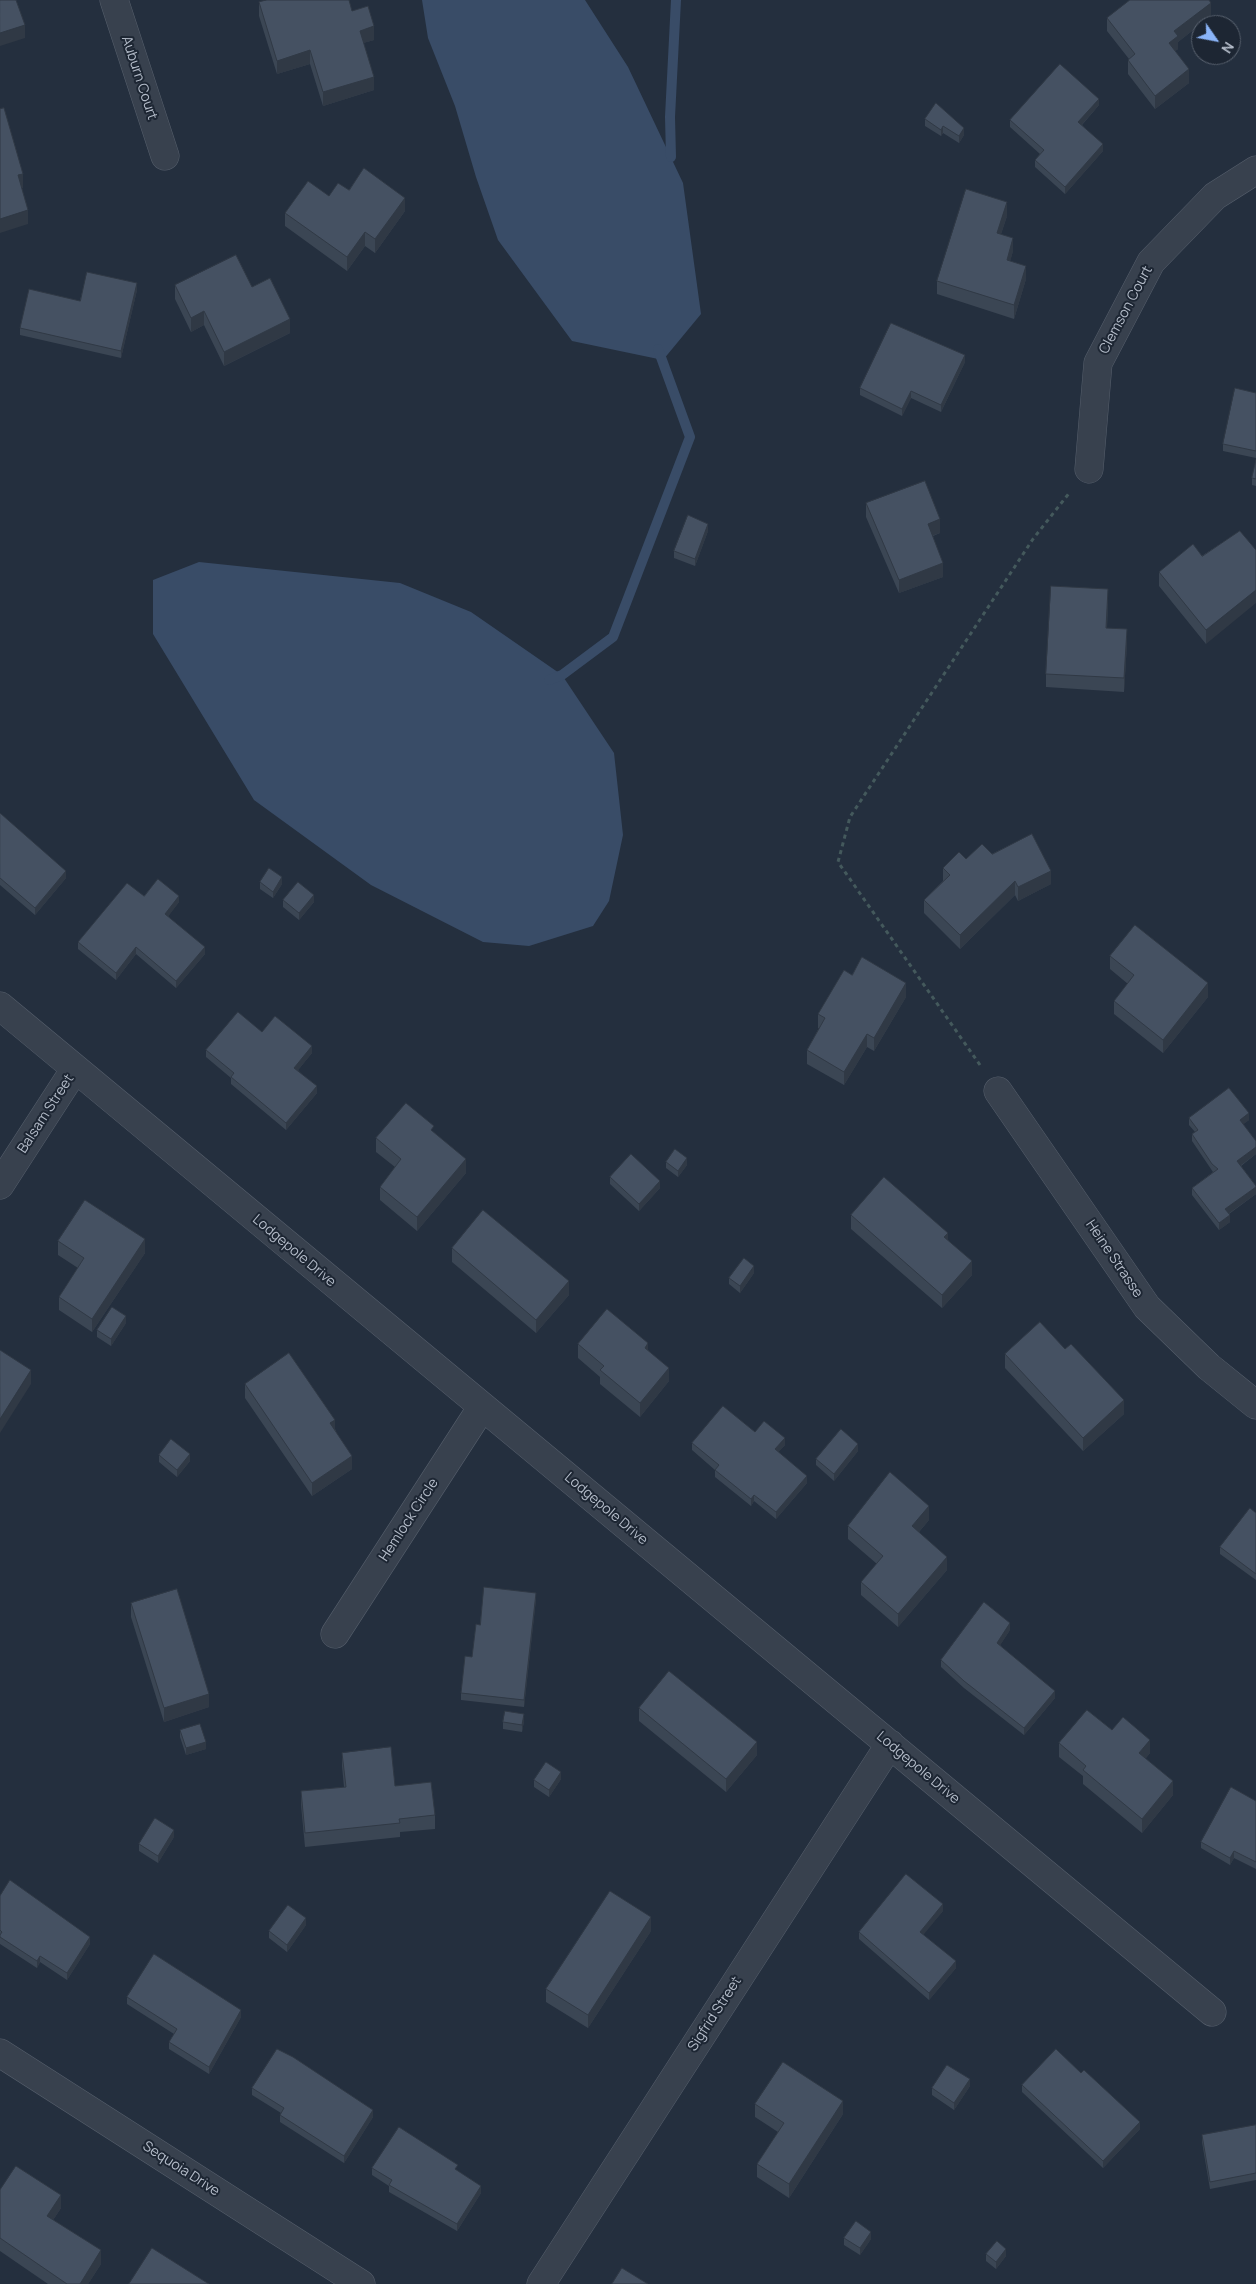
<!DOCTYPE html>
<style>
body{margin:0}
#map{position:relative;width:1256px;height:2284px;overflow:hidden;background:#242f3e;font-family:Manrope,sans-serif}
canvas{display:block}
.north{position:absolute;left:1191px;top:15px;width:50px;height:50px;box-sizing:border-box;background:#1d2633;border:1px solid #59626f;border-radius:50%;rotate:123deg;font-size:14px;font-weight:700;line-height:20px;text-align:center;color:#b4bcc9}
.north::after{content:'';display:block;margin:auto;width:18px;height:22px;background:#8ab4f8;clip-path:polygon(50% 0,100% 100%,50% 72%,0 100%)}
</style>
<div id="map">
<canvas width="1256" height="2284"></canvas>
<div class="north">N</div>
</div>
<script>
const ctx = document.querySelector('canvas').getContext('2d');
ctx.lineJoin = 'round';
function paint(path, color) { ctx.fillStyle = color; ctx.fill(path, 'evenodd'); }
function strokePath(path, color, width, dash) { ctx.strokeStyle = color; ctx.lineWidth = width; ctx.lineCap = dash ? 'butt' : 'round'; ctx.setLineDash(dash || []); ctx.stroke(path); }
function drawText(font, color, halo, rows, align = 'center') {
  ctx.font = font + ' Manrope,sans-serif'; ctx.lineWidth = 4; ctx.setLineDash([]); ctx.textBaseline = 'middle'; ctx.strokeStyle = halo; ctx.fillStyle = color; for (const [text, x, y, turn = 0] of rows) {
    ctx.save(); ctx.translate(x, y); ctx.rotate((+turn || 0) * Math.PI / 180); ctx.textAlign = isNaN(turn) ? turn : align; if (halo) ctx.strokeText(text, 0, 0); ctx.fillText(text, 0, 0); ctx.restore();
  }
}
const water = new Path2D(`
 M422,0h163l43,67 55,116 18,131 -38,46 -91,-19 -74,-101 -22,-63 -21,-71 -27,-68z
 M199,562l201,21 71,29 91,63 52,78 9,82 -14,66 -16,25 -64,20 -46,-4 -112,-57 -117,-85 -101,-166v-54z`);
const stream = new Path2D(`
 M671,157l-1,-40 6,-117
 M549,680l13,-5 51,-38 77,-200 -32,-88`);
const path = new Path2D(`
 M980,1065l-142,-203 12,-45 183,-278 37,-47`);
const minor = new Path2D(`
 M114,0l51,156
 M1089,469l9,-106 53,-101 64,-66 41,-26
 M0,1006l1212,1006
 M998,1091l149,216 62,60 47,38
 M0,1185l75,-116
 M335,1634l147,-227
 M0,2053l361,231
 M541,2284l349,-540`);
const wall = new Path2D(`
 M259,2l93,9 22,29 -11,3 11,47 -51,16 -13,-42 -33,10 -18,-58z
 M1211,16l-33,26v7l-3,2 14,32 -34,26 -27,-35v-14l1,-1 -22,-28v-13z
 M936,103l28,32 -5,8 -16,-10 -2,3 -16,-10v-7z
 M1099,105l-17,20 21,26 -38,43 -30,-27v-7l5,-6 -30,-27v-7z
 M349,190l56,21 -30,42 -10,-7 -18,25 -62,-45v-13l44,-17z
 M1007,216l-6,18 12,17 -3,10 16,18 -12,40 -77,-25v-13z
 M175,285l77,2 38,46 -66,33 -20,-41 -13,7 -16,-33z
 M137,290l-16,68 -101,-23v-7l60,-27z
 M965,362l-24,50 -30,-14 -9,18 -42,-21v-7z
 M1256,393v65l-33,-7v-7z
 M1256,460v26l-4,-1v-7z
 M866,503l74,30 -7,3 10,41 -44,16 -33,-76z
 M708,531l-13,35 -21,-8v-7z
 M1240,531l-34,113 -47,-58v-14l43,-16z
 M1108,603l-1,25 20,15 -3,49 -78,-5v-13z
 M0,813l66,65 -31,37 -35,-30z
 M992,854l59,30 -33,17 -3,-6 -55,54 -36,-36v-13l19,-19v-13z
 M260,882l22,2 -9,14 -13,-9z
 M144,896l35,6 -11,14 37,38 -29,34 -40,-34 -20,26 -38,-31v-7z
 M283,900l31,2 -15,18 -16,-13z
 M1110,956l98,41 -45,56 -49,-39v-13l14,-17 -18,-15z
 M852,975l54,22 -32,54 -7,-4 -23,38 -37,-21v-14l12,-22h-1v-14z
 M262,1032l50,21 -14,17 19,23 -31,37 -55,-46v-6l-25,-21v-7z
 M1189,1118l60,2 -6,4 13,17v13l-15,12 15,20v8l-27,20 1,8 -11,8 -27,-35v-7l21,-16 -21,-31v-7l3,-2 -6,-7z
 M434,1133l32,40 -49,58 -37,-31v-13l15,-20 -19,-15v-14z
 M666,1162l21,3 -9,12 -12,-9z
 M610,1177l50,11 -21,23 -29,-27z
 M851,1215l97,25 24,35 -30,33 -91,-79z
 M58,1241l87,12 -53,79 -33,-22v-13l19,-29 -20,-13z
 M452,1248l117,47 -33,38 -84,-71z
 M754,1273l-14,20 -11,-9v-6z
 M126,1323l-15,23 -14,-9v-7z
 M578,1344l70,6 21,31 -29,36 -40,-33v-7l-22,-19z
 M1005,1354l119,60 -41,37 -78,-83z
 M245,1384l90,45 17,40 -40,27 -67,-98z
 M692,1443l93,2 -7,7 29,31 -31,36 -22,-18 -3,5 -36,-29v-7l-23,-20z
 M858,1451l-24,30 -18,-16v-6z
 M159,1455l31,6 -13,16 -18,-15z
 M1256,1513v67l-36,-26v-7z
 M929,1520l-10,12 28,38 -49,57 -37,-32v-13l16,-18 -29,-25v-13z
 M536,1599l-12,108 -63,-7v-7l11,-36z
 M131,1603l78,104 -45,15 -33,-105z
 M1010,1630l-10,15 55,53 -31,37 -60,-47 -23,-21v-7z
 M639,1708l118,47 -31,37 -87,-71z
 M524,1721l-2,11 -19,-3v-7z
 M180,1730l26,19 -20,6 -6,-18z
 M1112,1730l38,23 -5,6 28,36 -31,38 -59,-49v-8l-24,-19v-14z
 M342,1753l53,33 40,29v14l-35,3v5l-95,10 -4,-42v-14l43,-4 -2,-21z
 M561,1779l-12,18 -15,-10v-7z
 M1256,1801v68l-22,-11 -4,7 -29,-17v-6z
 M174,1837l-16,26 -19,-12v-7z
 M0,1896l90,48 -23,36 -27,-18 -3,6 -37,-24z
 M943,1911l-20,23 33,34 -27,32 -70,-61v-7z
 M306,1925l-19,27 -18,-14v-7z
 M651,1931l-63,97 -42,-26v-13z
 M127,1997l114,20 -32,57 -40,-25v-7l5,-8 -47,-30z
 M1022,2085l118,44 -37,39 -81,-76z
 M970,2086l-16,24 -22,-15v-7z
 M252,2088l121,29 -29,46 -64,-41v-7l1,-2 -29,-18z
 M755,2104l88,10 -54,84 -32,-21v-13l21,-32 -23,-15z
 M1256,2125v55l-46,9 -8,-47v-7z
 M372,2168l86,3 23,22 -24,38 -68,-39v-6l-17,-11z
 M0,2190l61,18 -8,12 48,44 -13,20h-40l-48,-33z
 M844,2238l27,1 -11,16 -16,-10z
 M986,2254l20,2 -10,13 -10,-8z`);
const shadedWall = new Path2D(`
 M1211,3v13l-33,26v7l-9,7v-13l5,-12z
 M25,25v13l-25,8v-13z
 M374,26v14l-14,4v-13z
 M310,50v14l-33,10v-13z
 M1189,69v14l-34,26v-13z
 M374,77v13l-51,16v-14z
 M1099,99v6l-21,24v-7z
 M943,126v7l-2,3v-6z
 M964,128v7l-5,8v-7z
 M1103,144v7l-38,43v-7z
 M23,174v14l-5,1v-14z
 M405,198v13l-30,42v-14z
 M1007,202v14l-10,30v-13z
 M28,210v14l-28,9v-14z
 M365,232v14l-18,25v-14z
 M1013,238v13l-6,22v-13z
 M1026,266v13l-12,40v-14z
 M137,283v7l-16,68v-7z
 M204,311v14l-13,7v-14z
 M290,319v14l-66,33v-14z
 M965,355v7l-24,50v-7z
 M911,391v7l-9,18v-7z
 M940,519v14l-12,4v-13z
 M708,524v7l-13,35v-7z
 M943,563v14l-44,16v-13z
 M1108,589v14l-2,39v-14z
 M1256,590v13l-50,41v-14z
 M1127,629v14l-3,49v-14z
 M66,871v7l-31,37v-7z
 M1051,871v13l-33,17v-14z
 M282,877v7l-9,14v-6z
 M1015,881v14l-55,54v-14z
 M314,895v7l-15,18v-7z
 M179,896v6l-14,19v-7z
 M136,947v7l-20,26v-7z
 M205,947v7l-29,34v-7z
 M906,983v14l-32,54v-13z
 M1208,983v14l-45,56v-13z
 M867,1034v13l-23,38v-13z
 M312,1046v7l-18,22v-7z
 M317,1086v7l-31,37v-7z
 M1249,1113v7l-9,7v-7z
 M1256,1147v7l-19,14v-7z
 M687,1158v7l-9,12v-6z
 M466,1159v14l-49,58v-14z
 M660,1181v7l-21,23v-7z
 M1256,1187v7l-31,22v-7z
 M1230,1215v7l-11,8v-7z
 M948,1233v13l-4,-9z
 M145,1239v14l-53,79v-13z
 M972,1261v14l-30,33v-13z
 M754,1266v7l-14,20v-7z
 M569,1281v14l-33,38v-13z
 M126,1316v7l-15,23v-7z
 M648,1343v14l-3,-9z
 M669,1368v13l-29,36v-14z
 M31,1370v14l-31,49v-14z
 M1124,1400v14l-41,37v-13z
 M335,1420v14l-5,-11z
 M785,1438v7l-10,11v-7z
 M858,1444v7l-24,30v-7z
 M190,1454v7l-13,16v-7z
 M352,1456v13l-40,27v-13z
 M807,1476v7l-31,36v-7z
 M754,1495v6l-3,5v-7z
 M929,1506v14l-17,20v-14z
 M947,1557v13l-49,57v-13z
 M536,1593v6l-12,108v-7z
 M1010,1623v7l-13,20v-7z
 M1055,1691v7l-31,37v-7z
 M209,1694v13l-45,15v-14z
 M524,1714v7l-2,11v-7z
 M1150,1740v13l-11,14v-14z
 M206,1742v7l-20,6v-7z
 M757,1742v13l-31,37v-13z
 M561,1772v7l-12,18v-7z
 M1173,1781v14l-31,38v-14z
 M174,1830v7l-16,26v-7z
 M1234,1851v7l-4,7v-7z
 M943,1904v7l-23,28v-7z
 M651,1917v14l-63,97v-13z
 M306,1918v7l-19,27v-7z
 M90,1937v7l-23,36v-7z
 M40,1956v6l-3,6v-7z
 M956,1961v7l-27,32v-7z
 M241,2010v7l-32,57v-7z
 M970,2079v7l-16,24v-7z
 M843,2101v13l-54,84v-14z
 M373,2110v7l-29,46v-7z
 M1140,2122v7l-37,39v-7z
 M481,2186v7l-24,38v-7z
 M61,2195v13l-14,21v-13z
 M871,2232v7l-11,16v-7z
 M1006,2249v7l-10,13v-7z
 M101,2250v14l-13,20h-8z`);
const building = new Path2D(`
 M0,0h16l9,25 -25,8z
 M267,0h82l3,11 16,-5 6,20 -14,5 14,46 -51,15 -13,-42 -33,11 -18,-59z
 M1130,0h79l2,3 -37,28 4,5 -9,7 20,26 -34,27 -27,-36 7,-6 -28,-36z
 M1060,64l39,35 -21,23 25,22 -38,43 -30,-27 9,-10 -34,-30z
 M936,103l28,25 -5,8 -16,-10 -2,4 -16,-11z
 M4,108l19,66 -5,1 10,35 -28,9v-110z
 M364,168l41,30 -30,41 -10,-7 -18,25 -62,-44 23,-32 21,15 9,-13 11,7z
 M966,189l41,13 -10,31 16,5 -6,22 19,6 -12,39 -77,-24z
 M236,255l16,32 18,-9 20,41 -66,33 -20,-41 -13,7 -16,-33z
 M87,272l50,11 -16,68 -101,-23 9,-39 51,12z
 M891,323l74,32 -24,50 -30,-14 -9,18 -42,-21z
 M1235,388l21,5v58l-33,-7z
 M1256,460v19l-4,-1z
 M925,481l15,38 -12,5 15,39 -44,17 -33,-77z
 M688,515l20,9 -13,35 -21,-8z
 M1240,531l16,19v40l-50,40 -47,-58 34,-28 9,12z
 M1051,586l57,3 -2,39 21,1 -3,49 -78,-4z
 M0,813l66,58 -31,37 -35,-30z
 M1032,834l19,37 -33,16 -3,-6 -55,54 -36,-35 26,-25 -7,-7 16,-16 7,7 16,-15 10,10z
 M269,868l13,9 -9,15 -13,-10z
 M158,879l21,17 -14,18 40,33 -29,34 -40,-34 -20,26 -38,-31 49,-59 17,13z
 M298,882l16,13 -15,18 -16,-13z
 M1135,925l73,58 -45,57 -49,-39 20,-26 -24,-19z
 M862,957l44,26 -32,55 -7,-4 -23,38 -37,-22 18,-32 -7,-4 26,-44 8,5z
 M238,1012l24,20 13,-16 37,30 -18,22 23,18 -31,37 -55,-46 3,-4 -28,-23z
 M1229,1088l20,25 -9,7 16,21v6l-19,14 19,25v1l-31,22 5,6 -11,8 -27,-35 26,-19 -6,-5 -20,-30 6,-4 -9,-12z
 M406,1103l28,23 -3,4 35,29 -49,58 -37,-30 21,-28 -25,-21z
 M675,1149l12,9 -9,13 -12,-9z
 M631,1154l29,27 -21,23 -29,-27z
 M884,1177l64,56 -4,4 28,24 -30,34 -91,-80z
 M85,1200l60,39 -53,80 -33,-22 25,-39 -26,-17z
 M483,1210l86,71 -33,39 -84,-72z
 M744,1258l10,8 -14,20 -11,-8z
 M112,1307l14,9 -15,23 -14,-9z
 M607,1309l41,34 -3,5 24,20 -29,35 -40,-33 4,-4 -26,-22z
 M1040,1322l25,27 6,-5 53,56 -41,38 -78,-84z
 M0,1350l31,20 -31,49z
 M289,1353l46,67 -5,3 22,33 -40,27 -67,-99z
 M723,1406l32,26 9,-11 21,17 -10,11 32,27 -31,36 -22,-17 -3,4 -36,-29 4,-5 -27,-22z
 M841,1429l17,15 -24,30 -18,-15z
 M171,1439l19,15 -13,16 -18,-15z
 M890,1472l39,34 -17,20 35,31 -49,57 -37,-32 22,-26 -35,-30z
 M1250,1508l6,5v61l-36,-27z
 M484,1587l52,6 -12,107 -63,-7 4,-37 7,1 4,-33 4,1z
 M177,1589l32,105 -45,14 -33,-105z
 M984,1602l26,21 -13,20 58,48 -31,37 -60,-47 -23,-21z
 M669,1671l88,71 -31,37 -87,-71z
 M1087,1710l25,20 11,-13 27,23 -11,13 34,28 -31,38 -59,-49 3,-4 -27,-23z
 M505,1711l19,3 -2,11 -19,-3z
 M200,1724l6,18 -20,6 -6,-18z
 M391,1747l4,39 36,-4 4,33 -36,4 1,4 -95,10 -4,-42 45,-4 -4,-34z
 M546,1762l15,10 -12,18 -15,-10z
 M1231,1787l25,14v61l-22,-11 -4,7 -29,-16z
 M155,1818l19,12 -16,26 -19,-12z
 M906,1874l37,30 -23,28 36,29 -27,32 -70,-61z
 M10,1880l80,57 -23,36 -27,-17 -3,5 -37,-24v-2l2,-3 -2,-2v-34z
 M610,1891l41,26 -63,98 -42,-26z
 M288,1905l18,13 -19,27 -18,-14z
 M154,1954l87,56 -32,57 -40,-25 8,-13 -50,-32z
 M277,2049l16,8 80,53 -29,46 -64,-41 4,-7 -32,-20z
 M1056,2049l25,24 3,-3 56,52 -37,39 -81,-76z
 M783,2062l60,39 -54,83 -32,-20 27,-41 -29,-19z
 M947,2065l23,14 -16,24 -22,-15z
 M1256,2125v48l-46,9 -8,-47z
 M399,2127l59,38 -3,4 26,17 -24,38 -68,-39 3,-5 -20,-12z
 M16,2166l45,29 -14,21 54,34 -21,34h-13l-67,-46v-48z
 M856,2221l15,11 -11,16 -16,-10z
 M997,2241l9,8 -10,13 -10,-8z
 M152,2248l57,36h-80z
 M622,2268l26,16h-36z`);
const streetNames = [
 ["Auburn Court",139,78,72],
 ["Clemson Court",1126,310,-62],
 ["Balsam Street",46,1114,-57],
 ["Lodgepole Drive",294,1251,40],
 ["Heine Strasse",1114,1259,56],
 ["Lodgepole Drive",606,1509,40],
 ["Hemlock Circle",409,1520,-57],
 ["Lodgepole Drive",918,1768,40],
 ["Sigfrid Street",715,2014,-57],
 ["Sequoia Drive",181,2169,33]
];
paint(water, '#394c67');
strokePath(stream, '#394c67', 10);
strokePath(minor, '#565f6c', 29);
strokePath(path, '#44595c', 3, [4, 4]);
strokePath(minor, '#38414e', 28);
paint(wall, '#3b4654');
paint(shadedWall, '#303945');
paint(building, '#455162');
strokePath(building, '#303945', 1);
drawText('14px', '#b4bcc9', '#1d2633', streetNames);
</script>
